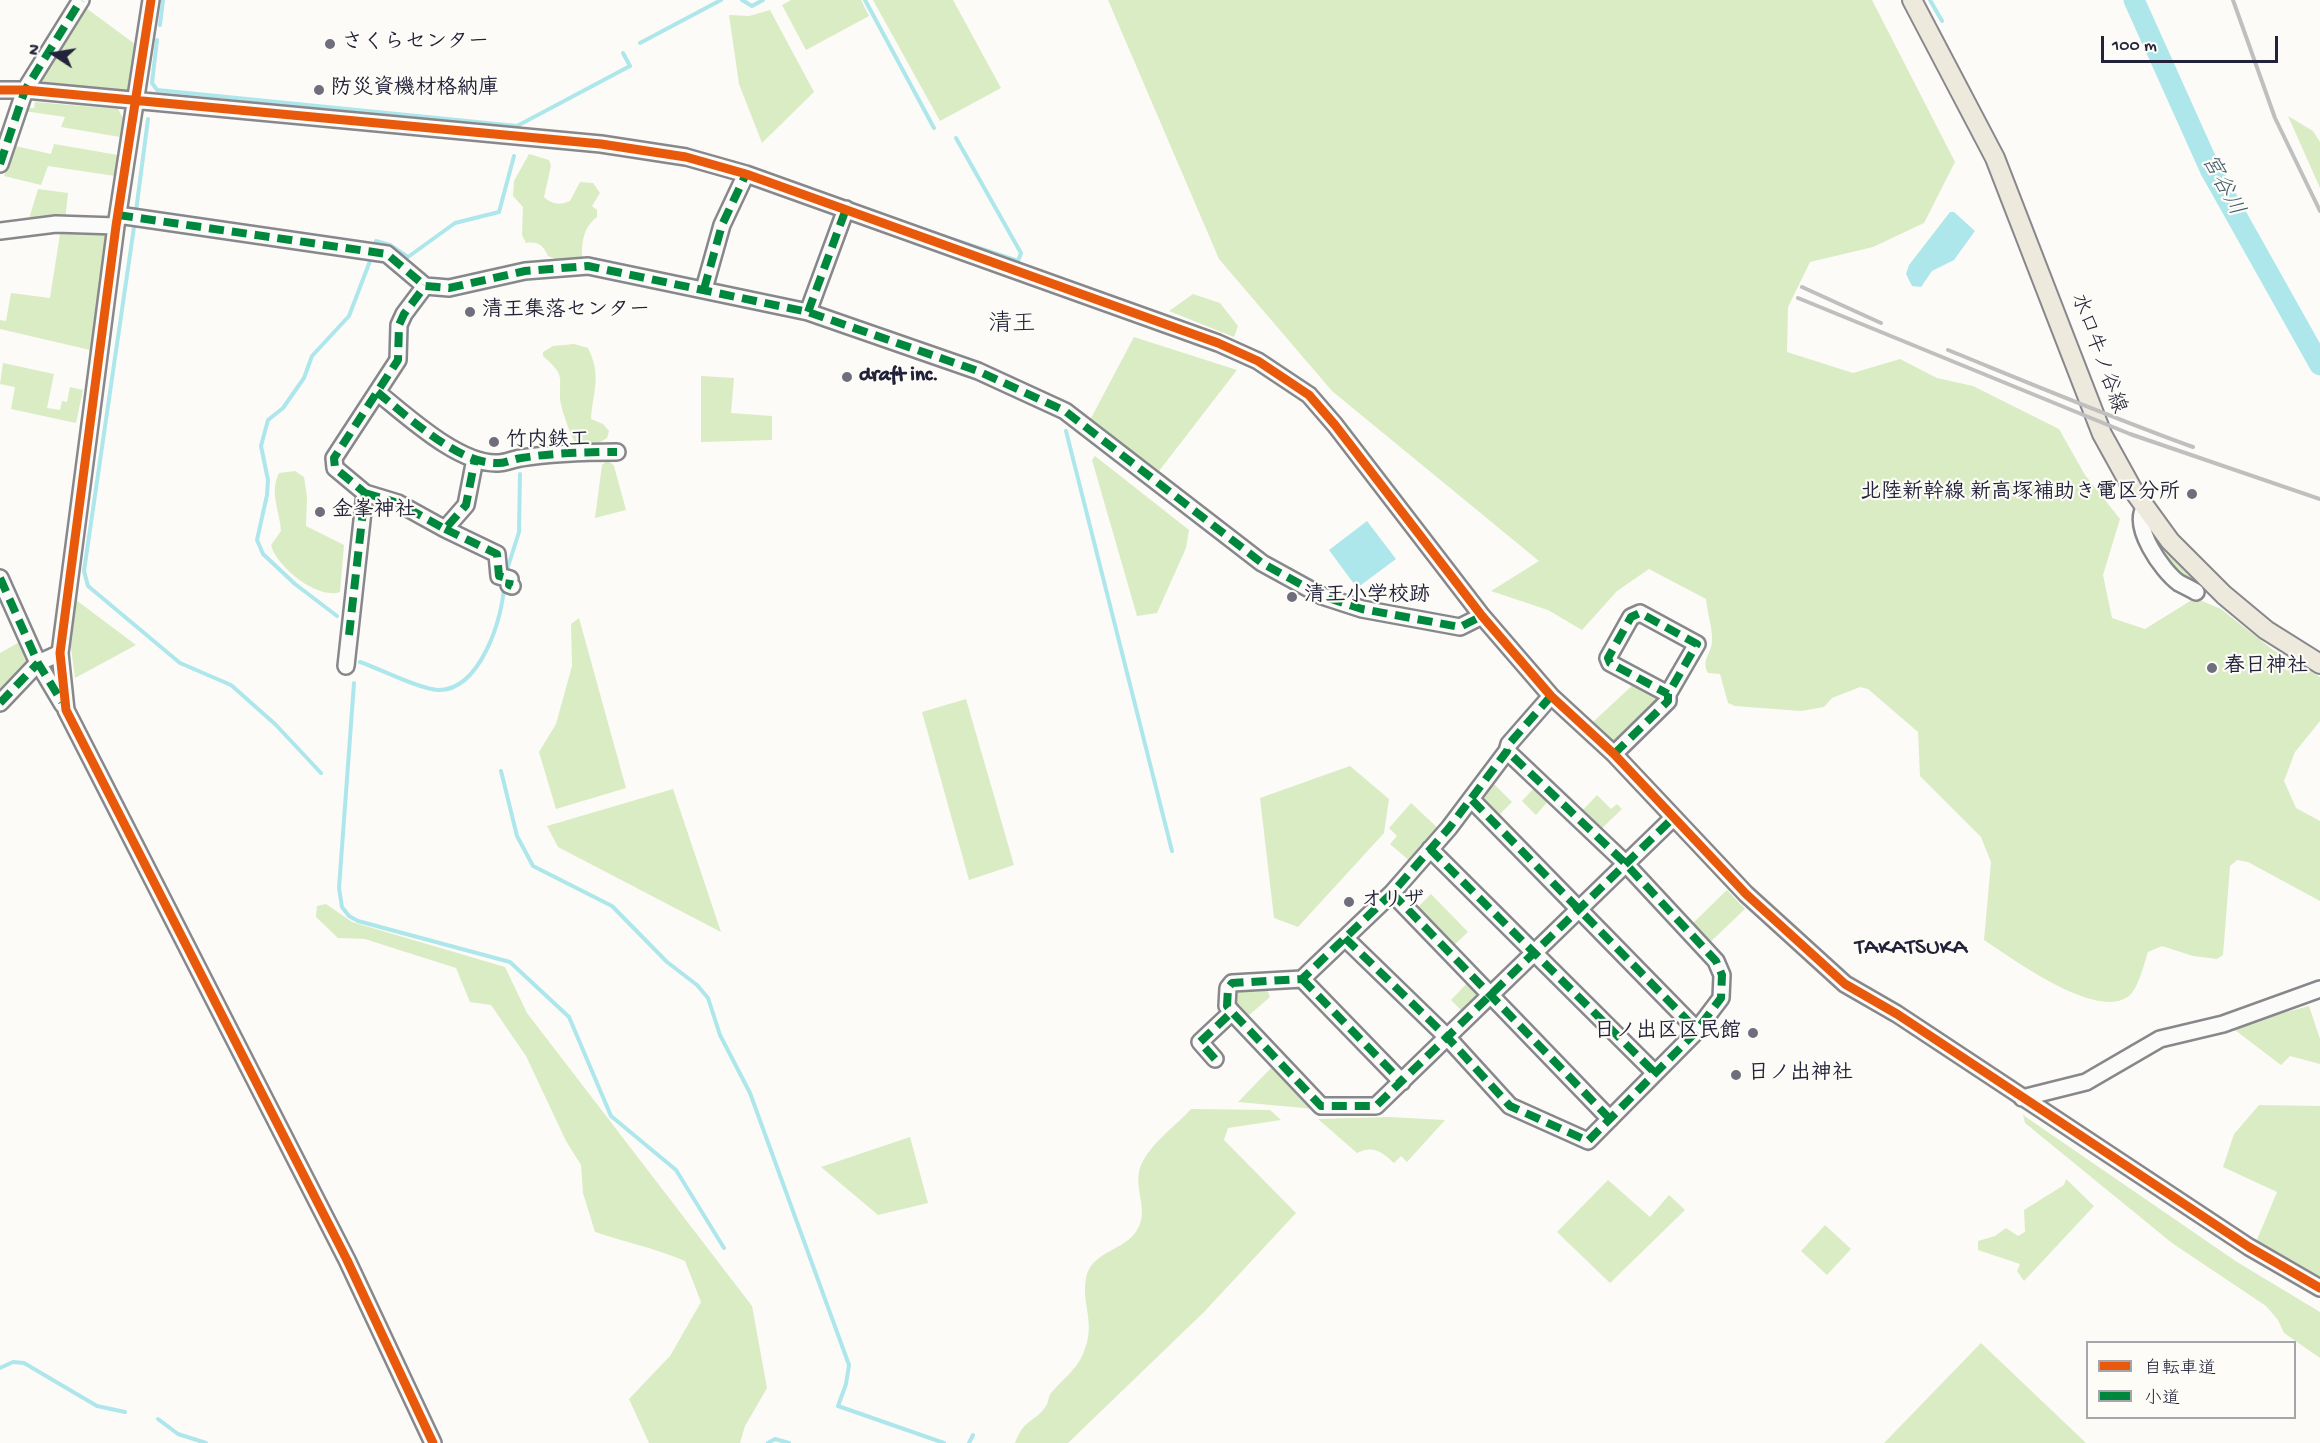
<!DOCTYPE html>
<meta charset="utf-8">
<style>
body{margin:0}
#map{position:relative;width:2320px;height:1443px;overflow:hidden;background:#fcfbf8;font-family:"Gochi Hand","Klee One",sans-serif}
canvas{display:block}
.legend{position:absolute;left:2086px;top:1341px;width:210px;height:78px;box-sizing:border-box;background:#fdfcf7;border:2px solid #a5a5ac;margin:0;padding:8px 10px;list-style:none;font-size:18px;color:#22223b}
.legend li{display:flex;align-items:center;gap:12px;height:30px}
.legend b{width:30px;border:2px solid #a5a5ac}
.north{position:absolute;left:24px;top:24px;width:60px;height:60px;-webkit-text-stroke:4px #fdfcf7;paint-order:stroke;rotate:282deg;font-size:16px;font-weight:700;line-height:24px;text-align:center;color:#22223b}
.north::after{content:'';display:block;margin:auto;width:21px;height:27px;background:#22223b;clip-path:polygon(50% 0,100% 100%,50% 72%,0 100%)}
.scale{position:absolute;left:2101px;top:36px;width:177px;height:27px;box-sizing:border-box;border:3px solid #22223b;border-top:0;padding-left:8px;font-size:18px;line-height:21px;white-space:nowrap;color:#22223b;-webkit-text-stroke:4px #fdfcf7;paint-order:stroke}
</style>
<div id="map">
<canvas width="2320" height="1443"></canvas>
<ul class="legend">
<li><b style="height:8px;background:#e8590c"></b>自転車道</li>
<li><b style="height:8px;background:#00873e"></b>小道</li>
</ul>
<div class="north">N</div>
<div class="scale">100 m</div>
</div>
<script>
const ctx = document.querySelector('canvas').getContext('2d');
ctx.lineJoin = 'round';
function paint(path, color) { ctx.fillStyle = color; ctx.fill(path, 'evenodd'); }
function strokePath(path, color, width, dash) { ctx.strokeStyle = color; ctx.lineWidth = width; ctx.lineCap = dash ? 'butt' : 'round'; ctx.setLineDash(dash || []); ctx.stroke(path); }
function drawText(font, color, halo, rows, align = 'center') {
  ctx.font = font + ' "Gochi Hand","Klee One",sans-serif'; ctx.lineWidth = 4.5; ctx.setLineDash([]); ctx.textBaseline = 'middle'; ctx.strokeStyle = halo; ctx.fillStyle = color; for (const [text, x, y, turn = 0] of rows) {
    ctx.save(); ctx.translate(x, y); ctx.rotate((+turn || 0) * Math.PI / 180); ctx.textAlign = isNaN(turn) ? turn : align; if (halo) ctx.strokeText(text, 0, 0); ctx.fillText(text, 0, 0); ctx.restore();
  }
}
const green = new Path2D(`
 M791,0h70l8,16 -63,34 -24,-45z
 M873,0h80l48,88 -61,33z
 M1108,0h764l83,162 -31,61 -51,24 -63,15 -22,45 -1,45 66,21 47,-14 37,19 36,8 86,43 26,46 35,44 -17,56 9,43 33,11 50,-31 26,11 52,41 47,27v44l-25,31 -11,29 12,27 24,13v80l-72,-39 -11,-2 -7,6 -7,89 -6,4 -24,-3 -31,-10 -14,6c-4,12 -9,34 -18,43 -31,28 -118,-37 -146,-55l7,-78 -10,-25 -61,-61 -2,-44 -50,-43 -8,-2 -28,11 -8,9 -23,4 -66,-5 -7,-3 -8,-29 -12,-1c-7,-13 3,-19 4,-31 1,-13 -5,-30 -6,-43l-57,-30 -32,22 -35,39 -34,-20 -57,-19 48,-30 -207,-170 -113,-132z
 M86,8l49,36 -8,48 -90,-8z
 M770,10l44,82 -52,51 -23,-59 -10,-69 20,1z
 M35,102l83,7 5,9 -3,19 -59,-10 4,-10 -41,-6 3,-3h7z
 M2288,116l25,15 7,11v46z
 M54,144l64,11 -3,21 -67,-10 -7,19 -37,-9 11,-30 36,8z
 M529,154l20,6 2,6 -7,31c9,8 16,8 26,4l10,-19 13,1 7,10 -8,13 5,4v7c-14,11 -15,24 -15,40l-21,4 -13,-5c-5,-11 -10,-15 -22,-13l-4,-8 1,-28 -10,-11 1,-15z
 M38,189l30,4 -3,27 -37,2z
 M107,232l-17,118 -90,-21v-9l6,1 5,-28 39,5 10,-64z
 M1193,294l27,9 18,23 -4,11 -65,-26z
 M1134,337l103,33 -78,101 -69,-51z
 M574,344l14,4c14,29 5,42 3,71l12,5 6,7 -2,7 -15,9 -16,-3c-5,-7 -16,-38 -16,-46 0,-24 4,-23 -17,-42v-4l10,-6z
 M3,363l51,11 -7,34 13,2 2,-9 5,1 3,-15 13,3 -7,33 -65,-14 4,-22 -15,-3z
 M701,376l33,2 -3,35 41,3v24l-71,2z
 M1095,456l94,74 -3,18 -29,65 -20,3 -45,-156z
 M608,460l6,6 12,44 -31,8 7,-53z
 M295,471l9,6 3,20 -1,29 38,19 -4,47c-23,8 -64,-26 -69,-47l10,-14c-1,-20 -12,-38 -2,-58z
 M2149,522l45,59c-30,-12 -39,-29 -45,-59z
 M76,600l60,45 -61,33 -5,-37z
 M579,618l47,170 -70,21 -17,-57 17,-28 16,-58 -1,-42z
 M23,640l9,19 -32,35v-41z
 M1637,681l23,11v11l-42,40 -5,-1 -20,-20z
 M966,699l48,166 -45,15 -47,-168z
 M1350,766l39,33 -5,34 -86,94 -24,-9 -14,-120z
 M1493,783l19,19 -16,16 -15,-15 1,-9z
 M1535,787l14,13 -13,15 -14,-14z
 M673,789l48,143 -163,-85 -11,-21z
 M1597,795l14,14 6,-5 5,5 -23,22 -18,-19z
 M1411,803l29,27 -29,32 -21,-18 7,-8 -8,-8z
 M1727,890l18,19 -39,37 -18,-18z
 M1431,894l37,38 -18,17 -36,-38z
 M326,904l26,18 153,45 22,46 225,293 15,82 -22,38 -5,17h-91l-20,-44 41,-43 31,-54 -16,-41c-30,-13 -60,-19 -90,-29l-12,-39 -2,-28 -15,-24 -40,-85 -35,-51 -21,-3 -14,-34 -91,-29 -27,-1 -22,-21 1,-11z
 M1469,981l11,11 -1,5 -15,16 -13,-13z
 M1238,987h28l4,10 -23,20 -14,-16 1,-10z
 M2309,1006l11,33v25l-30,-8 -9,9 -50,-38z
 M1274,1065l41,44 -77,-7z
 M2259,1105l61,1v174l-64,-38 21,-50 -54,-25 11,-33z
 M1191,1109l79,1 11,10 -53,8 -4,12 72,73 -92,99 -136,131h-53c9,-25 22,-22 31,-37 3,-5 2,-9 5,-13 10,-12 26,-24 32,-39 14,-31 -2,-48 3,-76 5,-27 39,-27 51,-48 12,-18 -2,-39 2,-58 5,-24 36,-45 52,-63z
 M2023,1115l214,147 83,50v46l-36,-25 -6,-13 -12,-14 -94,-63 -147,-120z
 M1389,1117l56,3 -38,42 -6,-6 -7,7c-12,-11 -21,-18 -37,-10l-39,-34z
 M910,1137l18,66 -50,12 -57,-48z
 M2066,1179l28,27 -70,75 -7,-10 3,-7 -42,-14v-9l17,-5 11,-8 12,8 7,-4 -1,-22 40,-25z
 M1608,1180l42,37 19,-22 16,15 -75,73 -53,-51z
 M1825,1225l26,24 -24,26 -26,-24z
 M1981,1343l105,100h-202z`);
const water = new Path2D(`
 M1950,212h4l21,19 -21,29 -22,11 -11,16 -9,-1 -6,-12 3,-9z
 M1367,521l29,38 -39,29 -28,-38z`);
const stream = new Path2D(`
 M742,0l10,6 11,-6
 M865,0l69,128
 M1930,0l12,21
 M160,25l3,-25
 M157,40l-5,43 5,7 360,36 113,-60 -7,-13
 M640,43l81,-43
 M136,211l12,-92
 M907,224l111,37 3,-8 -65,-115
 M134,227l-50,344 4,15 92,77 51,22 44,39 46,49
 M376,241l14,4 18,12 47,-34 44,-11 15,-56
 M1066,431l106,420
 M506,573l13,-41 1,-58
 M337,616l-42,-32 -32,-30 -6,-14 10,-45 1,-15 -7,-34 7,-26 15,-12 21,-30 8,-22 37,-40 21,-55
 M360,662c18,6 61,28 78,28 42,1 65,-72 66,-105
 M354,683l-15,205 3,19 7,9 9,5 152,41 59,55 42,99 65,54 48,78
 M501,771l16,65 16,30 79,40 55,56 30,23 11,13 12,37 30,58 99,272 -3,19 -8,22 106,37
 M0,1368l13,-6 11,1 73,43 28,6
 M158,1419l20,15 28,9
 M768,1443l7,-4 14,4
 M969,1443l4,-8`);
const river = new Path2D(`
 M2134,0l76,169 110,196`);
const minor = new Path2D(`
 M151,0l-35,226 -56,427 6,57 281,550 86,183
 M0,90h25l576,54 85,13 60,17 472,169 40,18 51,34 26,30 147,191 69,80 63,58 132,140 99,90 52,30 352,233 71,41
 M0,164l25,-74 56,-90
 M118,215l269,39 38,32 24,2 76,-17 63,-5 220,46 170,59 87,40 197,152 60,33 40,13 98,18 22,-11
 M0,231l56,-7 60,2
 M704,289l18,-64 24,-51
 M808,312l38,-103
 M377,392c29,23 82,73 121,71 8,0 15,-4 23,-5 31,-5 64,-6 96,-6
 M365,493l33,10 47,26 21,-24 9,-46
 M2145,507c-14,19 17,64 34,76 6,3 12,6 17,9
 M445,529l52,25 2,22 11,3 -1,6 3,1
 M0,578l38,85 25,42
 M346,666l19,-173 -30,-25 -1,-10 64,-98 1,-35 5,-11 21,-28
 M1551,696l-42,48 -2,7 -58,77 -57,65 -90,86 -70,4 -4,5 -1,18 5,6 89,94h55l297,-288
 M0,703l38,-40 22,-10
 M1614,754l54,-53v-7l29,-50 -57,-31 -9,4 -23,41 2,5 58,31
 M1472,800l224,229
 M1430,849l225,224
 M1392,893l218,226
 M1345,938l103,100 62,68 78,35 105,-106 28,-37 1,-23 -6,-14 -92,-99 -117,-111
 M1302,979l100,103
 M1215,1059l-15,-17 32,-30
 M2022,1098l64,-16 74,-43 63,-15 97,-35`);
const major = new Path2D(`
 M1912,0l83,158 107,276 31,56 37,51 54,54 42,35 54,34`);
const rail = new Path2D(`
 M2233,0l42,118 45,93
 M1802,287l79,36
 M1798,298l332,136 190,65
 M1948,350c81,33 162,67 245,97`);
const quiet = new Path2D(`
 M0,164l25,-74 56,-90
 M118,215l269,39 38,32 24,2 76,-17 63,-5 220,46 170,59 87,40 197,152 60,33 40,13 98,18 22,-11
 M704,289l18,-64 24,-51
 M808,312l38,-103
 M377,392c29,23 82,73 121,71 8,0 15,-4 23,-5 31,-5 64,-6 96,-6
 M365,493l33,10 47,26 21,-24 9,-46
 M445,529l52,25 2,22 11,3 -1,6 3,1
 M0,578l38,85 24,39
 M349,635l16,-142 -30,-25 -1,-10 64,-98 1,-35 5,-11 21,-28
 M1551,696l-42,48 -2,7 -58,77 -57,65 -90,86 -70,4 -4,5 -1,18 5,6 89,94h55l297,-288
 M0,703l38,-40
 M1614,754l54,-53v-7l29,-50 -57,-31 -9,4 -23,41 2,5 58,31
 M1472,800l224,229
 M1430,849l225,224
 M1392,893l218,226
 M1345,938l103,100 62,68 78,35 105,-106 28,-37 1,-23 -6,-14 -92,-99 -117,-111
 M1302,979l100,103
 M1215,1059l-15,-17 32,-30`);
const cycleway = new Path2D(`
 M151,0l-35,226 -56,427 6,57 281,550 86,183
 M0,90h25l576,54 85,13 60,17 472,169 40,18 51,34 26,30 147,191 69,80 63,58 132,140 99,90 52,30 352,233 71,41`);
const markers = [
 [330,44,6,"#6e6e7d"],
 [319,90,6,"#6e6e7d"],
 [470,312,6,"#6e6e7d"],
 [847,377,6,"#6e6e7d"],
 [494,442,6,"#6e6e7d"],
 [2192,494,6,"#6e6e7d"],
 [320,512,6,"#6e6e7d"],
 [1292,597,6,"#6e6e7d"],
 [2212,668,6,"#6e6e7d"],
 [1349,902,6,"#6e6e7d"],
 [1753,1033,6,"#6e6e7d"],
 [1736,1075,6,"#6e6e7d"]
];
const poiNames = [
 ["さくらセンター",342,44],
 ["防災資機材格納庫",331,90],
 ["清王集落センター",482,312],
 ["draft inc.",859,377],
 ["竹内鉄工",506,442],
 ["北陸新幹線 新高塚補助き電区分所",2180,494,"right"],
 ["金峯神社",332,512],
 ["清王小学校跡",1304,597],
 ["春日神社",2224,668],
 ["オリザ",1361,902],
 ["日ノ出区区民館",1741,1033,"right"],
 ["日ノ出神社",1748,1075]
];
const streetNames = [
 ["水口牛ノ谷線",2097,354,70]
];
const waterNames = [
 ["宮谷川",2221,186,62]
];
const quarterNames = [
 ["清王",1012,326],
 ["TAKATSUKA",1911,949]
];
paint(green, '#d9ecc4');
paint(water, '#aee7eb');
strokePath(stream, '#aee7eb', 4);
strokePath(river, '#aee7eb', 21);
strokePath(minor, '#88888c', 20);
strokePath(major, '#88888c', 22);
strokePath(minor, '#fbfbf9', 15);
strokePath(major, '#edeadd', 18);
strokePath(rail, '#bfbfc0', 4);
strokePath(quiet, '#00873e', 8, [15, 8]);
strokePath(cycleway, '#e8590c', 9);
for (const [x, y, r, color] of markers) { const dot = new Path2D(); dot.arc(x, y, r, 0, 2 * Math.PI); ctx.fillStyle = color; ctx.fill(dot); strokePath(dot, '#fdfcf7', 2); }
drawText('bold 21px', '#22223b', '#fdfcf7', poiNames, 'left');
drawText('21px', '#22223b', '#fdfcf7', streetNames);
drawText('italic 22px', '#425a6e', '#fdfcf7', waterNames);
drawText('24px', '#22223b', '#fdfcf7', quarterNames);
</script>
